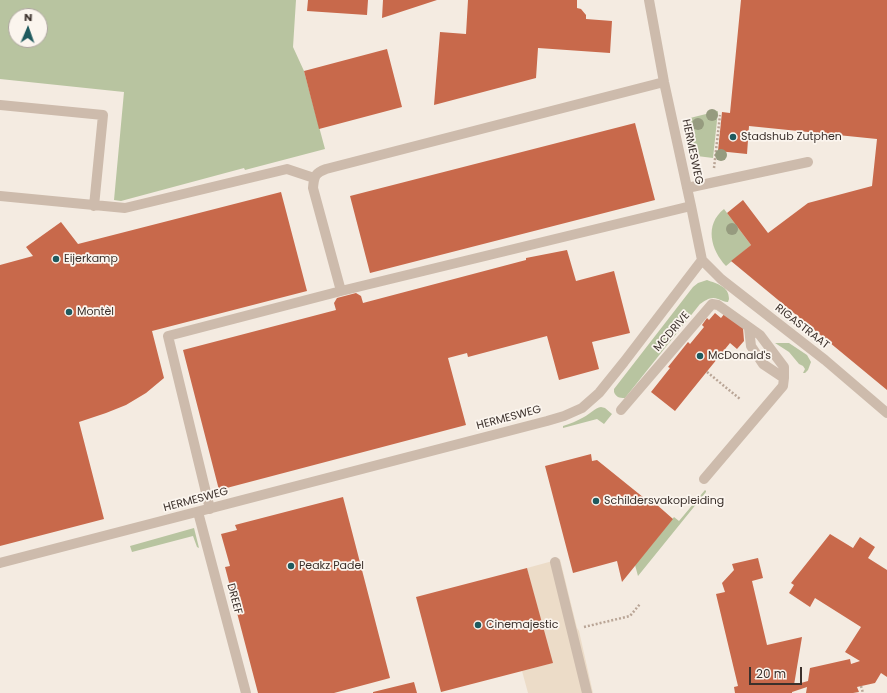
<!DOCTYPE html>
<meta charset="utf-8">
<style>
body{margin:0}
#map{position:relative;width:887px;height:693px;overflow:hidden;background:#f4ebe1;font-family:Poppins,sans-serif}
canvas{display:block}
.north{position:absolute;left:8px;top:8px;width:40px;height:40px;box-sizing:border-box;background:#fbf5ee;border:1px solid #aea6a0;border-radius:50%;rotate:2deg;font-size:11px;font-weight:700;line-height:16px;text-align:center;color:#3b302b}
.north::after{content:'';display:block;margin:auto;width:14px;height:18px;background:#1f5a5e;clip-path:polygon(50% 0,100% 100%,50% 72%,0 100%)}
.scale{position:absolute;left:749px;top:667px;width:53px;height:18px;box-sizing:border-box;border:2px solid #3b302b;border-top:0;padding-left:5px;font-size:12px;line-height:14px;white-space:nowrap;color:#3b302b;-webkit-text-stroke:3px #fbf5ee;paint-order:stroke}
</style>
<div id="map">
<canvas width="887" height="693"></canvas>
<div class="north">N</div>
<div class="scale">20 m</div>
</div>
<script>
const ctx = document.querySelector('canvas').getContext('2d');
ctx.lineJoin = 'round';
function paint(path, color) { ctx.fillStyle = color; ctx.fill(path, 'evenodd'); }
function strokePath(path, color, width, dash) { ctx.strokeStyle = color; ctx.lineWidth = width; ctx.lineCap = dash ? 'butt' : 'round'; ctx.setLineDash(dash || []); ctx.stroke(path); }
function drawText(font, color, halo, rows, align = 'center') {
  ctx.font = font + ' Poppins,sans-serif'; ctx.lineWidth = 3.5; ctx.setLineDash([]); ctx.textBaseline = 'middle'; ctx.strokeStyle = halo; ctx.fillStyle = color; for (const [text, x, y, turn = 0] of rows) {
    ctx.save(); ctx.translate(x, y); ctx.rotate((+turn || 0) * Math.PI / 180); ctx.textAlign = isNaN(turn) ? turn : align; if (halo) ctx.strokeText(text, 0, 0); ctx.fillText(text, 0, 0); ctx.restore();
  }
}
const green = new Path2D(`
 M0,0h296l-3,47 11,24 21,78 -80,21 -1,-2 -123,33 -7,-1 10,-108 -124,-13zM16,16h24v24h-24z
 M718,111l-5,47 -16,-2 -4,-6 -6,-30 3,-2z
 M724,209l27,36 -25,21c-15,-16 -22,-41 -2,-57z
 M707,280c10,4 22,6 22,19l-1,3c-4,0 -6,-2 -10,-3 -7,-3 -12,1 -18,5l-75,94c-6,0 -9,-1 -11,-6v-3l79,-102 5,-4z
 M775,343h14l18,12 4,7 -3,8 -3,3h-2l2,-4 -2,-3 -4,-2 -10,-12z
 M601,407l4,1 7,6 -8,10 -7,-5 -34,9v-2c7,-2 14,-5 21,-9 6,-3 11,-9 17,-10z
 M705,490l1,1v1l-68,84 -3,-11 39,-48 5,4z
 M194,528l5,20 -2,-1 -4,-11 -61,16 -2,-6z`);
const plaza = new Path2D(`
 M560,559l16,65 1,4 2,3 14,62h-65l-6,-22 30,-8 -25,-95z`);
const building = new Path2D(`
 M308,0h60l-1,15 -60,-4z
 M383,0h54l-55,18z
 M468,0h109v8l4,1 5,6v4l26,2 -2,32 -72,-5 -2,30 -102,27 6,-73 26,2z
 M741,0h146v390l-156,-129 20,-16 -24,-32 16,-13 25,33 40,-30 64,-17 5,-47 -128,-13 -2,28 -29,-3 4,-39 8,1z
 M387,49l15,58 -83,22 -15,-58z
 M635,123l20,77 -285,73 -20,-77z
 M281,192l26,99 -155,40 12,47 -18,15 -20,12 -20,8 -27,9 25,97 -104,27v-281l33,-9 -7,-9 35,-25 17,22z
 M567,250l9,31 38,-10 16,62 -38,9 7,27 -40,11 -12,-44 -79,21 -1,-4 -19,5 18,67 -247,65 -36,-140 153,-40 -2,-7 3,-5 19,-5 5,3 2,7 163,-43v-2z
 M715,313l6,5 4,-5 18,15 1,13 -7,8 -7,-6 -55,68 -24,-19 19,-24 -2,-1 20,-25 2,2 14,-17 -2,-2 5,-7 2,2z
 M591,454l1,7 5,-1 57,46 2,-2 17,15 -51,63 -5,-21 -44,12 -28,-107z
 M343,497l47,181 -56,15h-76l-33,-126 5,-1 -9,-32 16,-4 -2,-5z
 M830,534l23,14 7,-11 15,10 -7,11 19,12v107l-6,-4 -6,10 -18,4 2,5 -6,1h-47l1,-6 -15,5v1h-57l-1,-6 4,-1 -22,-92 9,-2 -3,-9 12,-13 -2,-6 26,-6 5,20 -11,3 15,64 35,-8 -8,48 14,-4 2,-13 40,-9 1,5 9,-3 -15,-9 16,-25 -46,-29 -5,9 -21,-14 5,-8 -3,-2z
 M527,568l26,95 -112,29 -25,-95z
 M414,682l3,11h-44v-1z`);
const path = new Path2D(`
 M714,168l6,-53
 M707,372l33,27
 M584,627l46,-11 10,-12
 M861,686l2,7`);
const minor = new Path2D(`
 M664,82l-338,87c-11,4 -12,7 -13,19l28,103 350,-85
 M0,105l103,10 -9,91
 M687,188l121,-26
 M0,196l125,12 162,-39 27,9
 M702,260l19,19 104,81 62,53
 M749,328l2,18 12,18 21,14
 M621,410l91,-106 6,1 42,30 24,32v11l-1,8 -79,93
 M210,509l-42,-173 173,-45
 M198,512l48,181
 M555,562l32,131
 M0,563l547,-142 17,-5 18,-8 17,-15 25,-31 78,-102 -11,-54 -27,-124 -15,-82`);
const trees = [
 [712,115],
 [698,124],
 [721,155],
 [732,229]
];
const markers = [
 [733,137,4,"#1f5a5e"],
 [56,259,4,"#1f5a5e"],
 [69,312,4,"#1f5a5e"],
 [700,356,4,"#1f5a5e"],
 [596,501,4,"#1f5a5e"],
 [291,566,4,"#1f5a5e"],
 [478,625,4,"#1f5a5e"]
];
const poiNames = [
 ["Stadshub Zutphen",741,137],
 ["Eijerkamp",64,259],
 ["Montèl",77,312],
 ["McDonald's",708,356],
 ["Schildersvakopleiding",604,501],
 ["Peakz Padel",299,566],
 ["Cinemajestic",486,625]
];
const streetNames = [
 ["HERMESWEG",692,152,78],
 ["RIGASTRAAT",802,327,38],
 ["MCDRIVE",672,332,-49],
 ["HERMESWEG",509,418,-15],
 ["HERMESWEG",196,500,-15],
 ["DREEF",234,599,75]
];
paint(green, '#b8c4a0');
paint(plaza, '#ecdcc8');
paint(building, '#c8694b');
strokePath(path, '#b9a596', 2.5, [2, 2]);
strokePath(minor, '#cdbbac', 10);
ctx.fillStyle = '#969b7f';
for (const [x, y] of trees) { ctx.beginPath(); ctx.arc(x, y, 6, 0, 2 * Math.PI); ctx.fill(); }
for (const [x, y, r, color] of markers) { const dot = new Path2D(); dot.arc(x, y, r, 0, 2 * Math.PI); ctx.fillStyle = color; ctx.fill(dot); strokePath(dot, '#fbf5ee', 1.5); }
drawText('11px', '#3b302b', '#fbf5ee', poiNames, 'left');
drawText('11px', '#3b302b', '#fbf5ee', streetNames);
</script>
